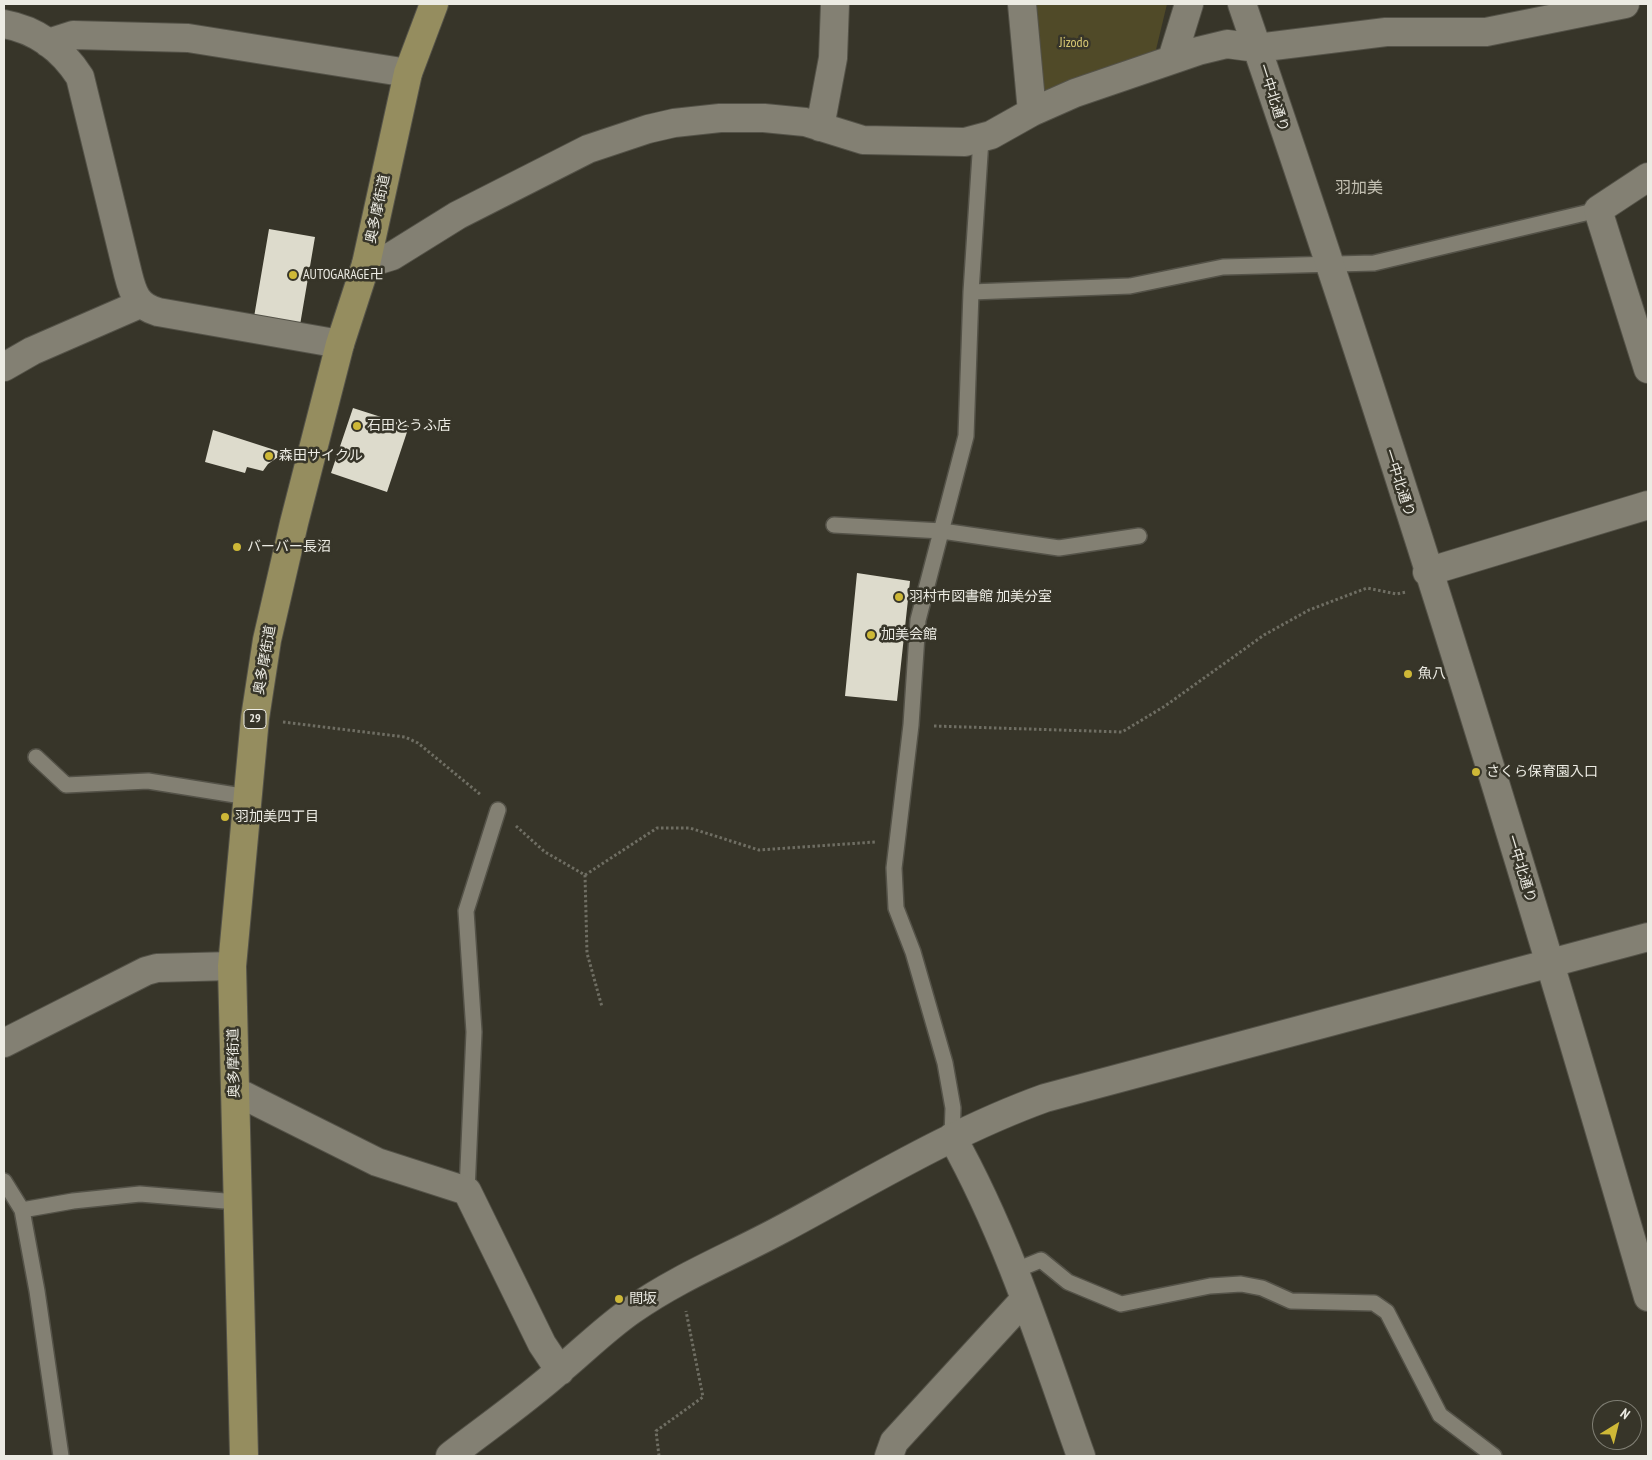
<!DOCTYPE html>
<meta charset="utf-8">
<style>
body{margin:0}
#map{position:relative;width:1652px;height:1460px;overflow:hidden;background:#373529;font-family:"PT Sans Narrow",sans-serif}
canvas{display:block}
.frame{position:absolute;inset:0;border:5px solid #ecebe3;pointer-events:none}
.north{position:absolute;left:1592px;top:1400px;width:50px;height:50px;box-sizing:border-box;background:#373529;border:1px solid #7f7e73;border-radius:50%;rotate:36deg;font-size:14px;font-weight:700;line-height:20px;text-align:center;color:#ecebe3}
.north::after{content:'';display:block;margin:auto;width:18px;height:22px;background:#ceb837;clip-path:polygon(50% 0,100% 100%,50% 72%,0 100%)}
</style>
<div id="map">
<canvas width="1652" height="1460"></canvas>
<div class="frame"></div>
<div class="north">N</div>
</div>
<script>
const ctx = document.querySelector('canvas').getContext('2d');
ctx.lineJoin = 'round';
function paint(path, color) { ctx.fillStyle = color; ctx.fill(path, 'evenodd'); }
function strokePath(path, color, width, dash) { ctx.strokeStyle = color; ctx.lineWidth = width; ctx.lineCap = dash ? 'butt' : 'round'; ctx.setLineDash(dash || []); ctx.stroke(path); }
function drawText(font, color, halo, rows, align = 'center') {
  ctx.font = font + ' "PT Sans Narrow","Noto Sans JP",sans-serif'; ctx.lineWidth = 5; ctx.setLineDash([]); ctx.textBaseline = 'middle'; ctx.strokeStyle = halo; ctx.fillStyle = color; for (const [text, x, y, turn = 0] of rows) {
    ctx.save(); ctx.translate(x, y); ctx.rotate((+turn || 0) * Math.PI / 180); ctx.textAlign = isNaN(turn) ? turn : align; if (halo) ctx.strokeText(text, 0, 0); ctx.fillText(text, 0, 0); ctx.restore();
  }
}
const green = new Path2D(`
 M1033,4h134l-13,54 -121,38z`);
const building = new Path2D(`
 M269,229l46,8 -15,88 -46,-8z
 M353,408l56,18 -22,66 -56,-19z
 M213,430l71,23 -16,11 -5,7 -16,-4 -2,6 -40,-11z
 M857,573l53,8 -13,120 -52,-5z`);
const path = new Path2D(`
 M283,722l122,15 13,6 63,52
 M934,726l188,6 43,-26 99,-71 45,-25 58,-22 29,6 10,-2
 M516,826l29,26 40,23 2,78 15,54
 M585,875l72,-47h33l69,22 116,-8
 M659,1456l-3,-25 47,-34 -17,-86`);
const service = new Path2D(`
 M971,292l159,-6 93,-19 151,-4 224,-53
 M834,525l108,6 117,17 80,-12
 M36,757l30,28 82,-4 100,16
 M952,1137l1,-29 -8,-45 -32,-111 -17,-44 -2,-40 17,-143 7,-105 48,-184 5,-144 10,-153
 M4,1181l18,29 15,81 24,165
 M467,1191l7,-159 -8,-121 32,-101
 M22,1210l51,-9 67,-7 97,8
 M1014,1271l27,-11 27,22 53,22 89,-18 31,-2 21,4 29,13 83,2 13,9 53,103 54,41`);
const minor = new Path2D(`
 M1022,4l10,108
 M1242,4c147,427 281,859 406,1293
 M4,24c33,6 58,25 76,53l48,197c5,20 9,32 30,38l182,32
 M48,43l25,-8 115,3 220,35
 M1172,59l17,-55
 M820,127l13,-69 2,-54
 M1648,177l-50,33 50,159
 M366,264l26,-8 66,-41 130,-66 60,-20 26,-6 46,-5h44l41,4 58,18 102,2 26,-7 41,-23 43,-19 123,-42 29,-7 30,4 129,-16h100l139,-28
 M4,367l28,-16 108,-47
 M1427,572l221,-67
 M4,1043l142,-72 11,-3 75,-2
 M235,1091l142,71 90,29 75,153 18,27
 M952,1137c56,100 91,212 129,319
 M450,1456c36,-28 75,-55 110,-86 24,-20 46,-42 72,-60 47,-33 100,-54 150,-81 86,-46 171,-98 263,-131l603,-161
 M889,1456l5,-14 131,-143`);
const primary = new Path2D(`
 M244,1456l-12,-490 23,-248 12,-78 27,-117 46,-179 26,-80 42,-191 26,-69`);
const markers = [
 [293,275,5,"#ceb837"],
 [357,426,5,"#ceb837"],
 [269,456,5,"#ceb837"],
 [237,547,5,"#ceb837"],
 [899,597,5,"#ceb837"],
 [871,635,5,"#ceb837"],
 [1408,674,5,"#ceb837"],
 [1476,772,5,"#ceb837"],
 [225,817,5,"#ceb837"],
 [619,1299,5,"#ceb837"]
];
const shields = [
 [255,719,22]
];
const shieldNames = [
 ["29",255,719]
];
const parkNames = [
 ["Jizodo",1074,43]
];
const streetNames = [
 ["一中北通り",1273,98,72],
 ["奥多摩街道",378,209,-78],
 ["一中北通り",1399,483,72],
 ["奥多摩街道",265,660,-80],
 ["一中北通り",1521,869,73],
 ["奥多摩街道",234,1063,-91]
];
const poiNames = [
 ["AUTOGARAGE卍",303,275],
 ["石田とうふ店",367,426],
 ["森田サイクル",279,456],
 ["バーバー長沼",247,547],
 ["羽村市図書館 加美分室",909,597],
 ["加美会館",881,635],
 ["魚八",1418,674],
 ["さくら保育園入口",1486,772],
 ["羽加美四丁目",235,817],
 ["間坂",629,1299]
];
const quarterNames = [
 ["羽加美",1359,188]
];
paint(green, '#504a28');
paint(building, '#dddbcc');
strokePath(service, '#545248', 18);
strokePath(minor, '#545248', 30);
strokePath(primary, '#545248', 30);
strokePath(path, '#6f6e63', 3, [2.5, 2.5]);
strokePath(service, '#838073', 15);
strokePath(minor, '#838073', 28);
strokePath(primary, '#958d5f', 28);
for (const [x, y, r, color] of markers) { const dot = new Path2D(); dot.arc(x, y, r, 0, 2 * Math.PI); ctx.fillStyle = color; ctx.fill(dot); strokePath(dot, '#373529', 2); }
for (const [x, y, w] of shields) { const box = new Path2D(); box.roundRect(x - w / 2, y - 9.5, w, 19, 4); ctx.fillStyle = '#373529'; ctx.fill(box); strokePath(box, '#ecebe3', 1); }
drawText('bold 12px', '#ecebe3', null, shieldNames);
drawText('14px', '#d6c773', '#373529', parkNames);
drawText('14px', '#ecebe3', '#373529', streetNames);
drawText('14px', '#ecebe3', '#373529', poiNames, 'left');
drawText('16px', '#c2bfb1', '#373529', quarterNames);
</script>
